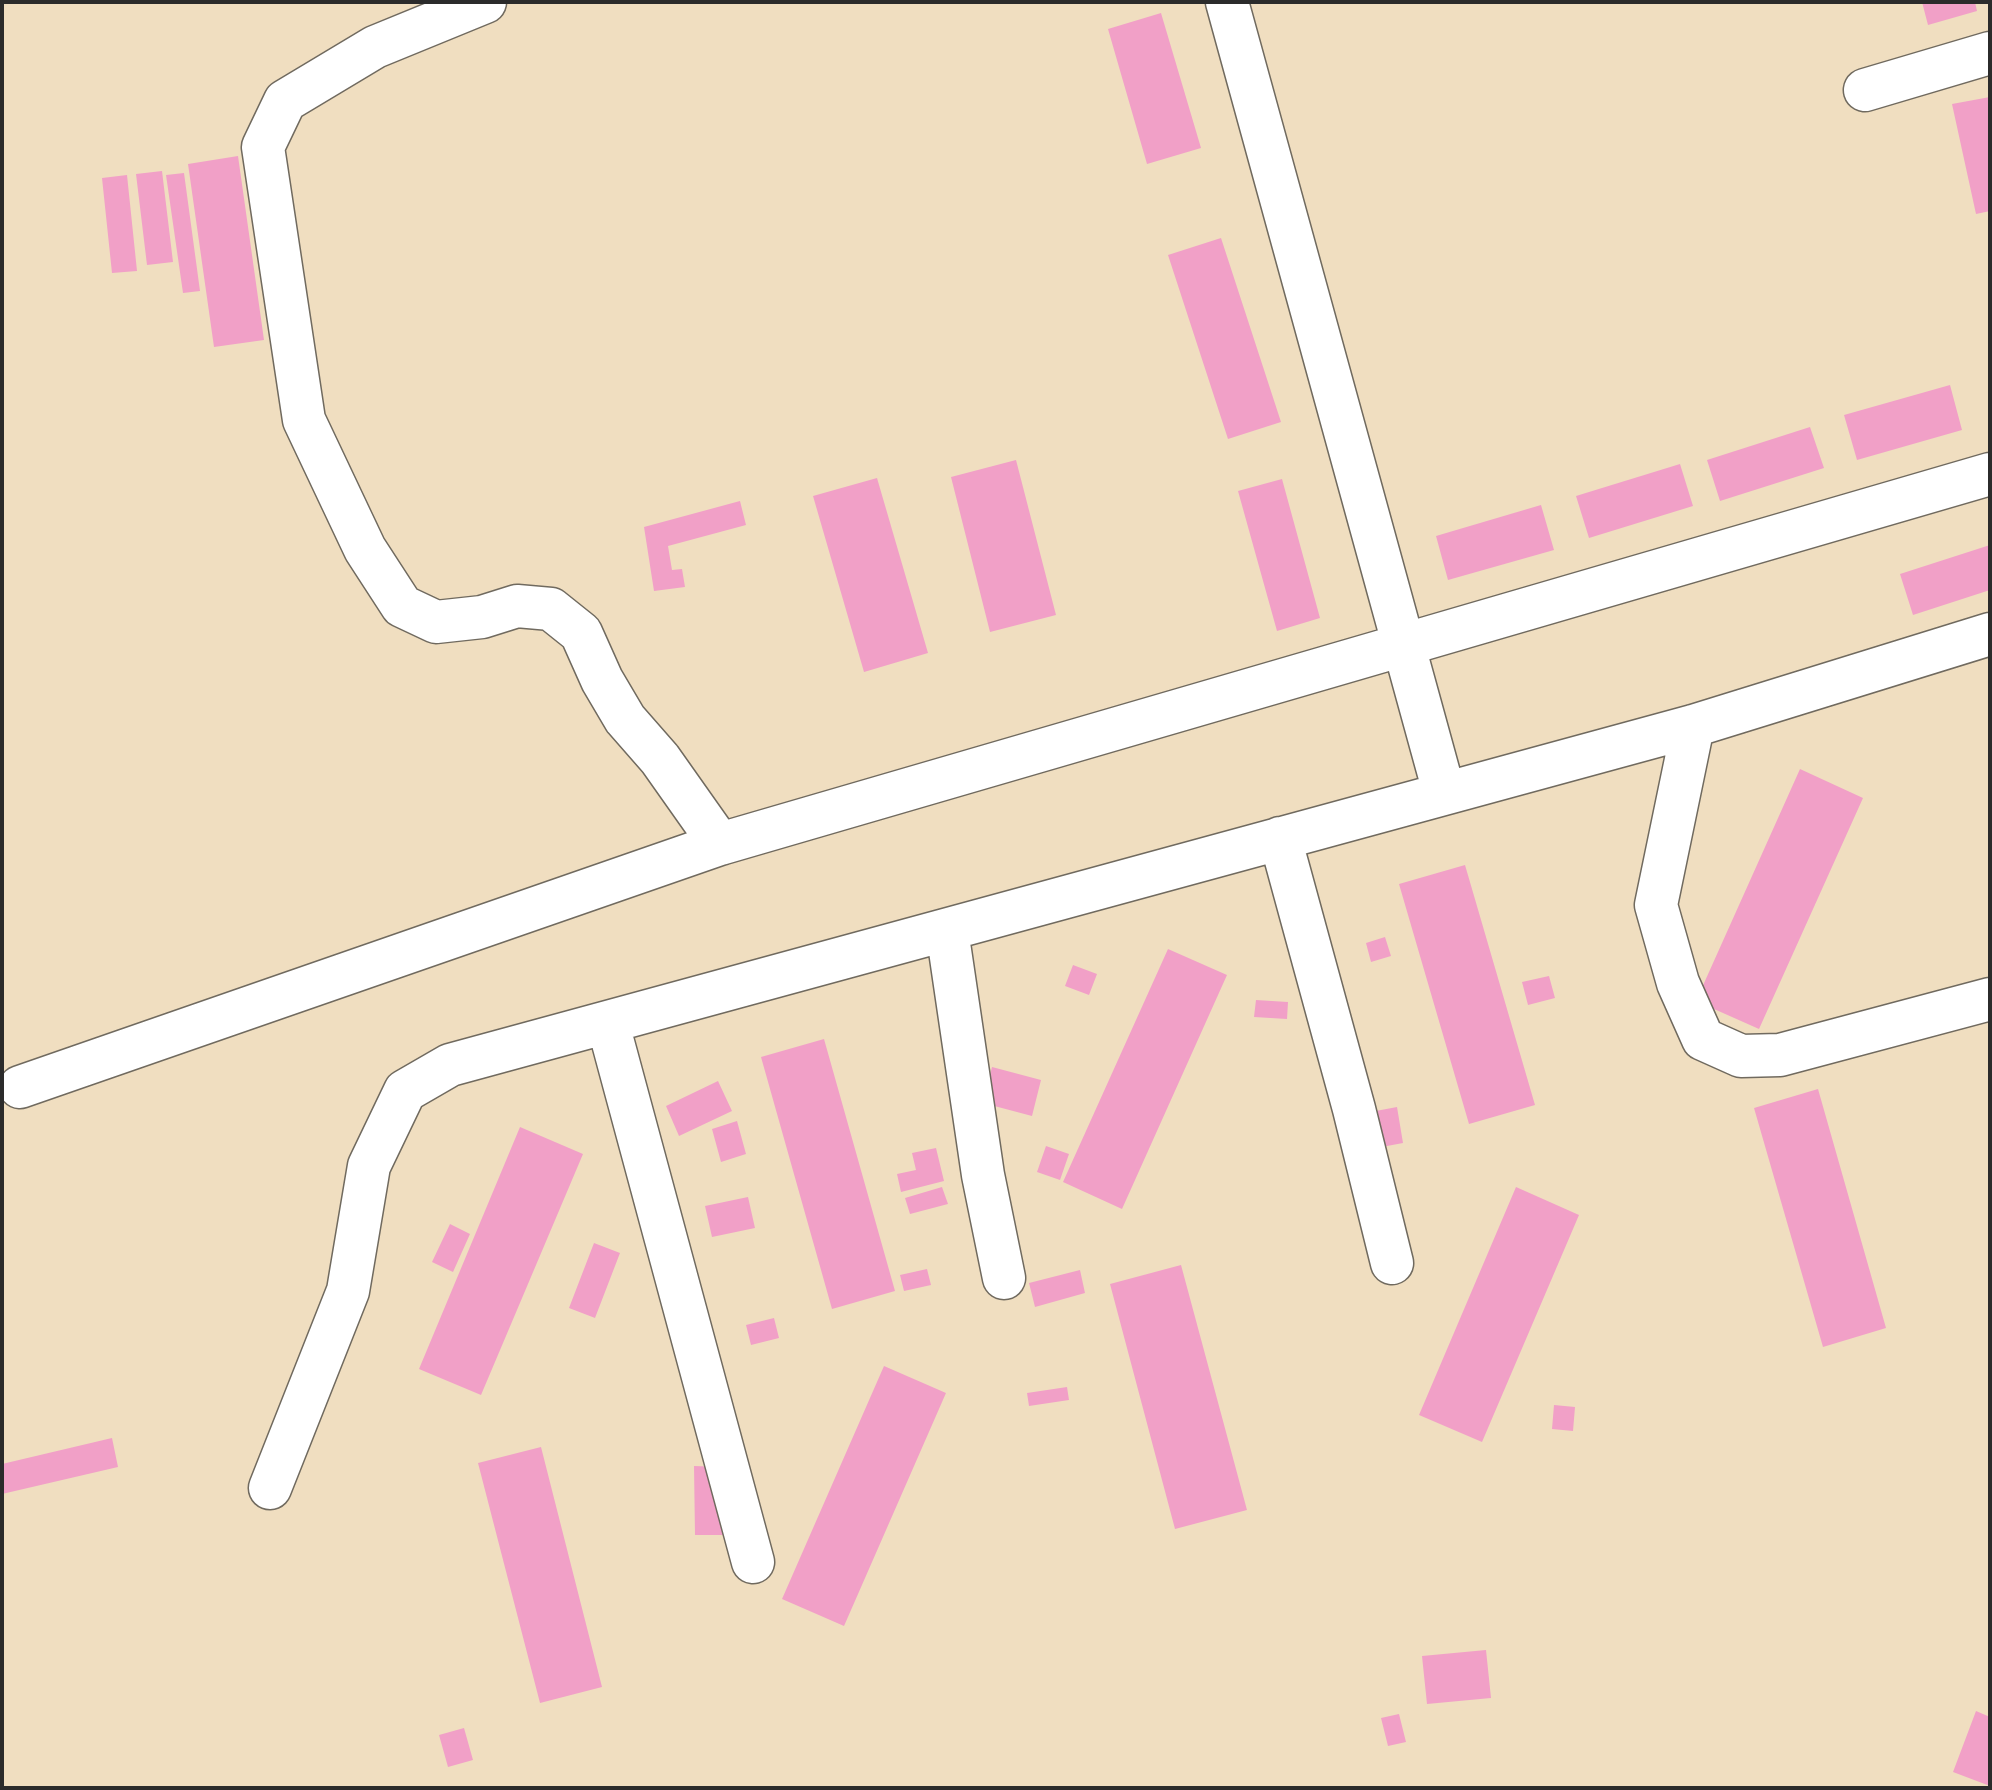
<!DOCTYPE html>
<style>
body{margin:0}
#map{position:relative;width:1992px;height:1790px;overflow:hidden;background:#f0dec0;font-family:"Patrick Hand",sans-serif}
canvas{display:block}
.frame{position:absolute;inset:0;border:4px solid #2b2b2b;pointer-events:none}
</style>
<div id="map">
<canvas width="1992" height="1790"></canvas>
<div class="frame"></div>
</div>
<script>
const ctx = document.querySelector('canvas').getContext('2d');
ctx.lineJoin = 'round';
function paint(path, color) { ctx.fillStyle = color; ctx.fill(path, 'evenodd'); }
function strokePath(path, color, width, dash) { ctx.strokeStyle = color; ctx.lineWidth = width; ctx.lineCap = dash ? 'butt' : 'round'; ctx.setLineDash(dash || []); ctx.stroke(path); }
const building = new Path2D(`
 M1922,2h53l2,9 -49,14z
 M1161,13l40,135 -54,16 -39,-135z
 M1990,97v114l-14,3 -24,-110z
 M238,156l26,184 -50,7 -26,-183z
 M162,171l11,91 -26,3 -11,-91z
 M184,173l16,118 -17,2 -17,-118z
 M127,175l10,96 -25,2 -10,-95z
 M1221,238l60,184 -53,17 -60,-184z
 M1950,385l12,45 -105,30 -13,-45z
 M1810,427l14,41 -104,33 -13,-41z
 M1016,460l40,155 -66,17 -39,-155z
 M1680,464l13,42 -104,32 -13,-42z
 M877,478l51,175 -64,19 -51,-176z
 M1282,479l38,139 -43,13 -39,-140z
 M740,501l6,24 -78,21 4,24 10,-1 3,18 -31,4 -10,-64z
 M1541,505l13,45 -106,30 -12,-44z
 M1990,545v45l-77,25 -13,-41z
 M1800,769l63,29 -104,231 -63,-28z
 M1465,865l70,240 -66,19 -70,-240z
 M1385,937l6,19 -20,6 -5,-19z
 M1168,949l59,26 -105,234 -59,-27z
 M1073,965l24,9 -8,21 -24,-9z
 M1549,976l6,22 -27,7 -6,-23z
 M1256,1000l32,2 -1,17 -33,-2z
 M824,1039l71,252 -63,18 -71,-252z
 M992,1067l49,13 -9,36 -49,-13z
 M718,1081l14,30 -53,25 -13,-30z
 M1818,1089l68,239 -63,19 -69,-239z
 M1397,1107l6,36 -32,6 -6,-36z
 M737,1121l9,33 -25,8 -9,-33z
 M520,1127l63,27 -102,241 -62,-26z
 M1046,1146l23,8 -9,26 -23,-8z
 M936,1148l8,33 -43,11 -4,-18 19,-4 -4,-17z
 M942,1187l6,17 -38,10 -5,-16z
 M1516,1187l63,28 -97,227 -63,-27z
 M748,1197l7,31 -43,9 -7,-31z
 M450,1224l20,10 -17,38 -21,-10z
 M594,1243l26,10 -25,65 -26,-10z
 M1181,1265l66,245 -72,19 -65,-245z
 M927,1269l4,16 -27,6 -4,-16z
 M1080,1270l5,23 -50,14 -6,-24z
 M774,1318l5,20 -28,7 -5,-20z
 M884,1366l62,27 -102,233 -62,-27z
 M1067,1387l2,13 -40,6 -2,-13z
 M1554,1405l21,2 -2,24 -21,-2z
 M112,1438l6,29 -116,27v-30z
 M541,1447l61,240 -62,16 -62,-240z
 M694,1466l30,1v68h-29z
 M1486,1650l5,48 -64,6 -5,-48z
 M1976,1711l14,6v69l-37,-14z
 M1399,1714l7,28 -18,4 -7,-28z
 M464,1728l9,32 -25,7 -9,-32z`);
const minor = new Path2D(`
 M485,2l-110,45 -90,54 -22,46 41,273 61,129 37,57 34,16 46,-5 35,-11 34,3 30,24 21,47 23,39 35,40 60,85
 M1227,2l217,790
 M1865,90l125,-37
 M1693,726l-37,179 22,78 25,56 38,17 39,-1 210,-56
 M1280,838l74,271 38,154
 M947,930l36,245 21,103
 M608,1024l145,538
 M20,1087l700,-243 1270,-370
 M270,1488l78,-197 21,-125 36,-75 45,-26 1243,-339 297,-92`);
paint(building, '#f1a0c7');
strokePath(minor, '#706a5f', 45);
strokePath(minor, '#fff', 42);
</script>
